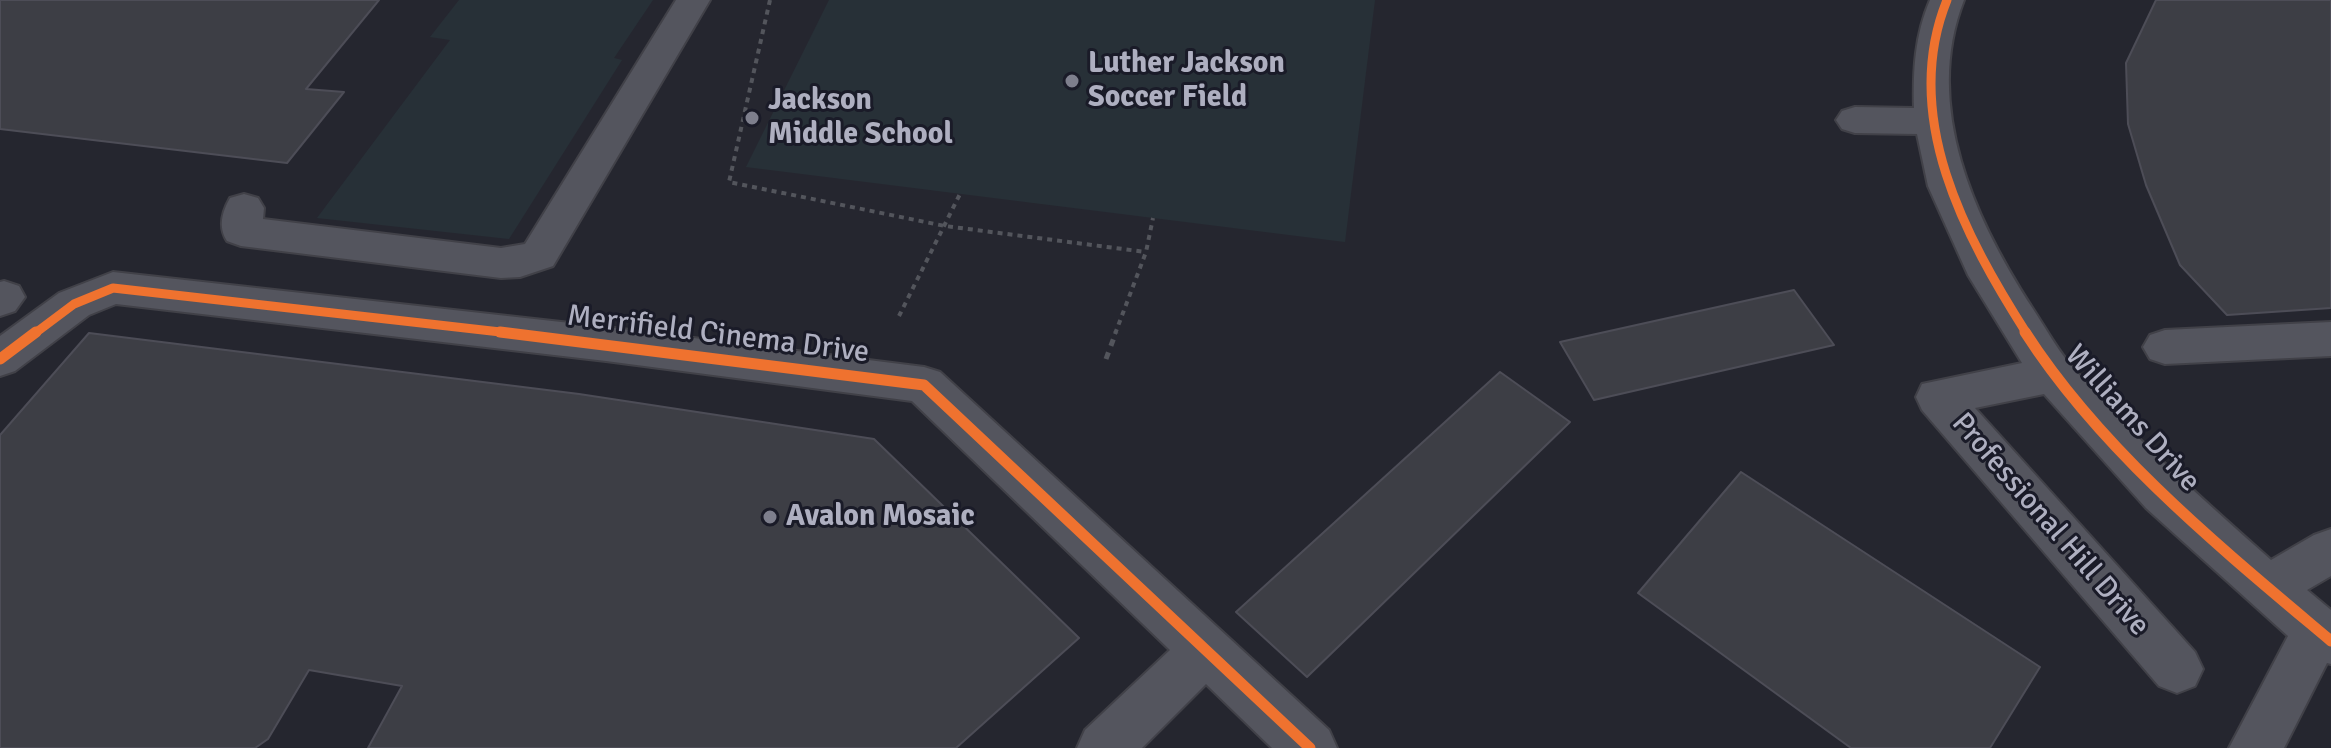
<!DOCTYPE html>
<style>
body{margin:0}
canvas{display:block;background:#25262f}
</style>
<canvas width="2331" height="748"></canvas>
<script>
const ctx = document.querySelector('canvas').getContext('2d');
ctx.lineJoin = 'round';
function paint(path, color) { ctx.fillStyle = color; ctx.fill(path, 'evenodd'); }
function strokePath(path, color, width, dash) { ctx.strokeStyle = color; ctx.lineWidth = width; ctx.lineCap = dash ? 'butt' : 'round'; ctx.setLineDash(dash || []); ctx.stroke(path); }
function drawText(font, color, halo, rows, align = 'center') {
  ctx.font = font + ' Signika,sans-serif'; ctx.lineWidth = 6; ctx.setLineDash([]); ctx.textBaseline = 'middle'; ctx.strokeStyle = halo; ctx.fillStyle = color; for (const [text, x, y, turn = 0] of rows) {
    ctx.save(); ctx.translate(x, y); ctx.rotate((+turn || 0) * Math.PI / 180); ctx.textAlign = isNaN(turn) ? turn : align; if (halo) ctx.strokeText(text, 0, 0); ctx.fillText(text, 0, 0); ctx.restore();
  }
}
const green = new Path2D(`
 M459,0h194l-39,58 8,2 -113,179 -192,-21 133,-178 -20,-3z
 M829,0h546l-30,242 -599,-75z`);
const building = new Path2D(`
 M0,0h379l-73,89 38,3 -57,71 -287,-34z
 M2156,0h175v308l-104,7 -47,-50 -34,-80 -18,-61 -2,-61z
 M1794,290l40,55 -240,55 -34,-58z
 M89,333l490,61 295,45 205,199 -123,110h-588l34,-62 -93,-16 -41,69 -13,9h-255v-313z
 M1500,372l70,50 -263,255 -71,-65z
 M1741,472l299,195 -50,81h-139l-213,-155z`);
const pathFar1 = new Path2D(`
 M770,0l-41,182 216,44 201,26
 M899,316l61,-122
 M1115,334l31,-82 7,-34`);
const path = new Path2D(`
 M1106,359l10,-27`);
const minor = new Path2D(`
 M676,0h34l-157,266 -33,11 -19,1 -260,-32 -14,-5c-9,-14 -5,-29 3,-43l14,-4 14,4 6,10 -1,11 238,29 24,-4z
 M1930,0h34c-42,106 11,220 69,309 12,18 23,39 37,55 61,72 131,134 201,196l43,-25 17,-6v47l-24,14 24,20v54l-4,-1 -43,85h-55l59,-112 -142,-128 -102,-114 -69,14 220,244 8,17 -8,17 -18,7 -18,-7 -237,-276 -6,-13 6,-13 100,-21 -54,-88 -40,-89 -11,-52 -62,-1 -13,-4 -6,-9 6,-9 13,-4 59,1c-1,-38 1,-73 16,-108z
 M113,272l493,55 318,40 16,5 389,358 8,18h-65l-66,-64 -64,64h-65l8,-18 85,-80 -258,-249 -306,-40 -490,-57 -27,11 -74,56 -15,5v-40l59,-43z
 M4,281l15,5 6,11 -10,14 -15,5v-34z
 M2331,322v34l-166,8 -15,-5 -7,-12 7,-12 15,-5z`);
const cyclewayFar1 = new Path2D(`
 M1947,0c-47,116 18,237 80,334
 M34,334l40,-30 39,-16 405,46`);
const cycleway = new Path2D(`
 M500,332l424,53 386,363
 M2025,332c77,120 198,218 306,309
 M0,359l36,-27`);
const markers = [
 [1072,81,8,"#7e7f8d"],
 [752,118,8,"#7e7f8d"],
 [770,517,8,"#7e7f8d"]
];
const poiNames = [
 ["Luther Jackson",1088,64],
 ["Soccer Field",1088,98],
 ["Jackson",768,101],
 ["Middle School",768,135],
 ["Avalon Mosaic",786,517]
];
const streetNames = [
 ["Merrifield Cinema Drive",718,335,7],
 ["Williams Drive",2132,419,48],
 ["Professional Hill Drive",2050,525,49]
];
paint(green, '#273037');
paint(building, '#3d3e45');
strokePath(building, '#4d4d57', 2);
strokePath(minor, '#414148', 4);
strokePath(pathFar1, '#53555c', 4, [5, 5]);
strokePath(path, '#53555c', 5, [7, 7]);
paint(minor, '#54555e');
strokePath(cyclewayFar1, '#ef722f', 9);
strokePath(cycleway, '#ef722f', 11);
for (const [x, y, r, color] of markers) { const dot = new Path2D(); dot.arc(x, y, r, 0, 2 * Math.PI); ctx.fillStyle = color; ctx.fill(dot); strokePath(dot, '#1a1b28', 3); }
drawText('bold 30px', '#aeafc0', '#1a1b28', poiNames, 'left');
drawText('30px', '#aeafc0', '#1a1b28', streetNames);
</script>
